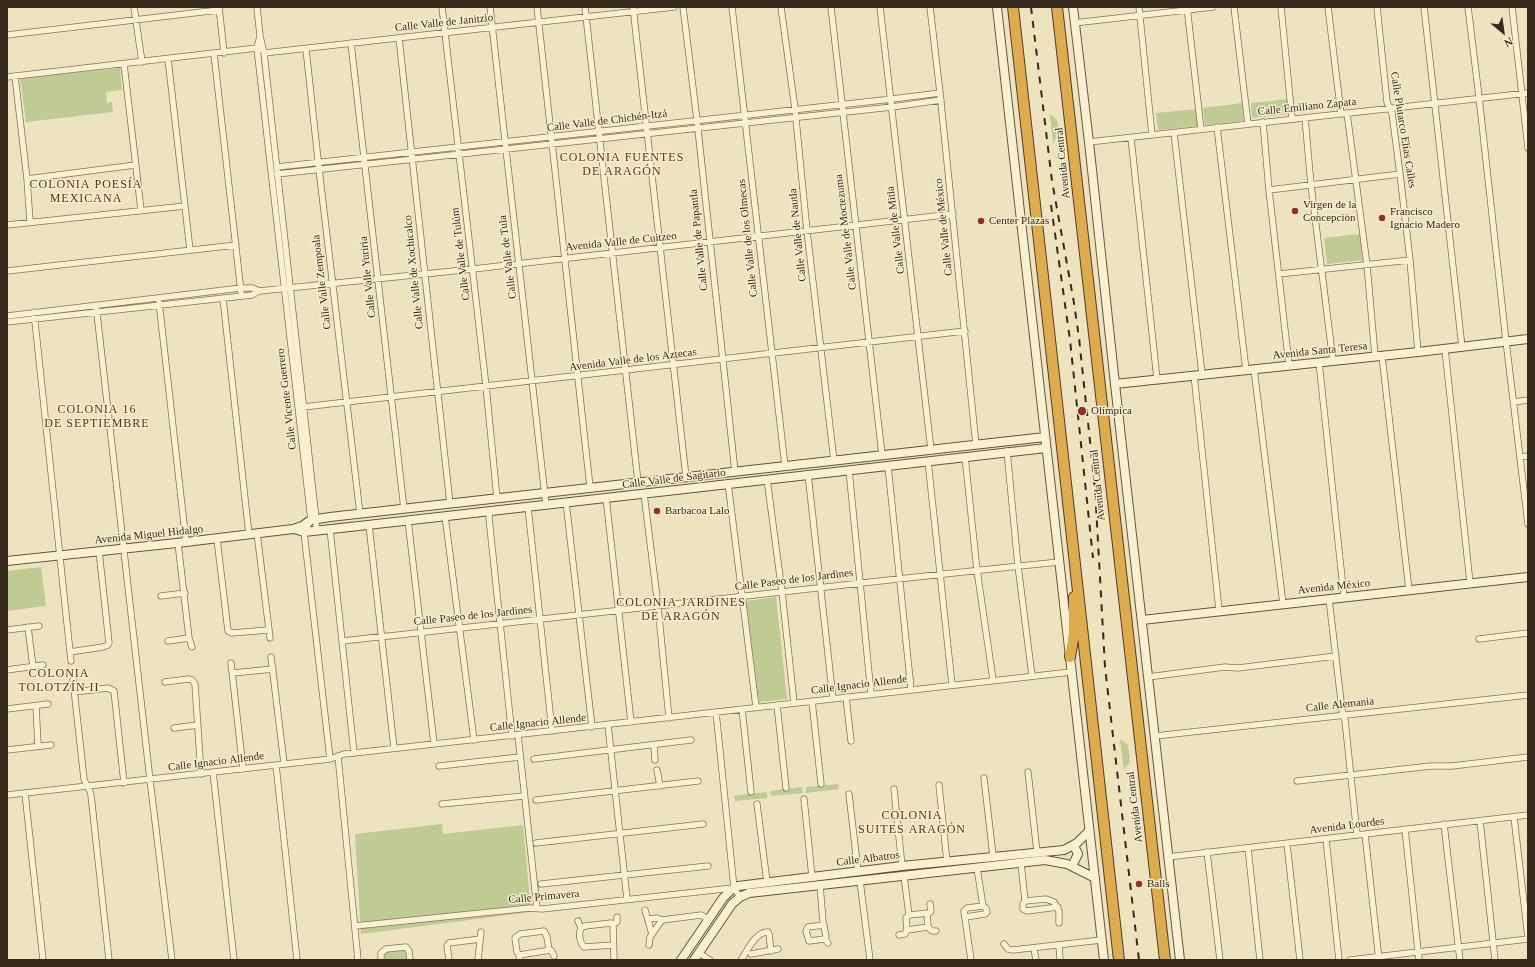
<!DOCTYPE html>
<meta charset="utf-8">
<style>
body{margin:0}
#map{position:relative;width:1535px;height:967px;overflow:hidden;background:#ede3be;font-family:"Times New Roman",serif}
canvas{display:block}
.frame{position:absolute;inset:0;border:8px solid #352a1c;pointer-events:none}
.north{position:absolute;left:1483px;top:12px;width:40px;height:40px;-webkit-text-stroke:3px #f5edce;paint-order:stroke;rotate:151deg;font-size:11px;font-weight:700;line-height:16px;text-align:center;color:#352a1c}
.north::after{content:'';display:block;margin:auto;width:14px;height:18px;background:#352a1c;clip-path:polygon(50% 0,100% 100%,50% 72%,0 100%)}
</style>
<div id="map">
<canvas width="1535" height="967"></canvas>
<div class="frame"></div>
<div class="north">N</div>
</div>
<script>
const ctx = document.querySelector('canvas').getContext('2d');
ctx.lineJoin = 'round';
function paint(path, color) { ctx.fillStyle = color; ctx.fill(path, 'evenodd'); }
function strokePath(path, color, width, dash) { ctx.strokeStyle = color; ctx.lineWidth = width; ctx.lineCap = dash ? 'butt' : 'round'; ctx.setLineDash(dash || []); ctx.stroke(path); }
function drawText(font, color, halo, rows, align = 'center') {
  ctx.font = font + ' "Times New Roman",serif'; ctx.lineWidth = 3; ctx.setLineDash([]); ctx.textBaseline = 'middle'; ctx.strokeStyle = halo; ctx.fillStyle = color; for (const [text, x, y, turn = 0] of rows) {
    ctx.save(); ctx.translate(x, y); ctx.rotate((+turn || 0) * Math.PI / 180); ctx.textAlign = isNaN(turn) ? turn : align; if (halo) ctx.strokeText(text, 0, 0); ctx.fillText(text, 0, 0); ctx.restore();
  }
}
const green = new Path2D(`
 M120,68l2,22 -16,2 1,11 5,-1 1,10 -87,10 -6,-44z
 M1289,99l1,15 -38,4 -1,-15z
 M1242,103l2,18 -39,4 -2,-17z
 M1196,109l2,17 -40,4 -2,-17z
 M1050,114l7,6 2,14 -6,9z
 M1067,165l1,10 -7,1 -2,-10z
 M1360,234l3,26 -36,4 -3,-26z
 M41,567l5,39 -39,5v-40z
 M776,597l11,102 -28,3 -13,-101z
 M1120,739l8,6 2,17 -6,8z
 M838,784l1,5 -33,4v-6z
 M802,787l1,6 -32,3 -1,-5z
 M767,792v6l-32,3 -1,-5z
 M442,824l1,10 80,-9 8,87 -170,22 -6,-100z
 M408,950l1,10h-24l-1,-8z`);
const street = new Path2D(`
 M134,7l8,55
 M219,7l5,46
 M257,7l3,29 4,17 52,466v12
 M442,7l44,379 11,112
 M490,7l56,498
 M537,7l53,480
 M585,7l53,475
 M633,7l53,470
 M683,7l14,113 38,352
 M732,7c19,153 34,306 53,459
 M781,7l14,102 12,122 27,230
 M831,7l51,448
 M880,7l51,443
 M930,7l10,86 36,352
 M1139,7l13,128
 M1187,7l14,122
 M1234,7l14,117
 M1281,7l11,112
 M1328,7l13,107
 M1377,7l10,95 5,11 8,61 10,86 8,92
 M1424,7l38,340
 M1468,7l11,90 27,244 22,183
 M1512,7l16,141
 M1074,23l139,-16
 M7,35l212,-25
 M260,36l-3,12 54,472 -7,12 26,227
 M399,38l51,466
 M351,43l53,466
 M306,49l13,120 41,345
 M264,53l410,-46
 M214,54l27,238
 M168,59l22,191
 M124,64l17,146
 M15,76l12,103 3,43
 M7,77l250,-29 2,2
 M1347,113l20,152 8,91
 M1305,118l6,67 22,176
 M1263,122l6,68 20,175
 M1217,127l29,243
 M1174,133l28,241
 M1131,138l26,241
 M1089,142l439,-49
 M277,167l615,-68 48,-6
 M277,174l615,-67 49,-7
 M27,179l108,-14
 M1269,190l131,-16
 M7,225l178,-19
 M7,271l229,-26
 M1279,274l131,-14
 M223,298l26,237
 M159,302l27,240
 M96,305l54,475 22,180
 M34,312l37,349
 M7,316l234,-28h12l6,3
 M7,322l245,-27 7,-4 214,-22 480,-55
 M1445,349l25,234
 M1382,356l27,234
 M1319,362l25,235
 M1254,369l29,235
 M1194,375l25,235
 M1514,402l14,-2
 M303,407l662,-76
 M1007,451l11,115 14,110
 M965,457l12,113 16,110
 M1520,457l8,-1
 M928,461l24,224
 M888,466l23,223
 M849,470l22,224
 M808,474l25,225
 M767,479l15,113 12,111
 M728,483l28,224
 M644,494l14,112 11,112
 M606,497l25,225
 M566,502l26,225
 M528,507l24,224
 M490,511l-1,7 23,218
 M445,516l29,224
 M408,520l26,224
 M369,525l25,223
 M330,529l24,224
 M257,533l13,105
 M217,539l11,92 4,2 36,-3
 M178,543l11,95 3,9
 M161,596l24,-3
 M1329,599l13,111 3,10 12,115
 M28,627l5,40
 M7,630l32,-4
 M1479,639l49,-6
 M168,641l21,-3
 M342,641c239,-25 478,-55 717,-79
 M70,652l33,-5 5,-2 1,-2 -10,-92
 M271,657l13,106
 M231,663l12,106
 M7,670l36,-5
 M233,673l40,-4
 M1148,677l77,-10 13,1 98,-12
 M73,680l11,99c2,6 6,10 7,16l18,165
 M165,682l23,-3 4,1 3,4 6,90
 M75,692l33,-4 6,3 10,92
 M846,697l5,44
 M812,701l9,83
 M777,705l9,83
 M36,706l2,40
 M7,709l41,-5
 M742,709l9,83
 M716,712l18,176 6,9
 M608,725l19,174
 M174,728l24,-3
 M518,735l19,173
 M1155,736l373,-41
 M654,745l1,15
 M7,750l44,-5
 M338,756l20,204
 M534,759l157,-19
 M276,765l21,195
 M439,766l81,-9
 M657,770l3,16
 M213,772l21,188
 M1028,772l9,80
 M984,778l9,78
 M1297,781l134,-15h21l76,-9
 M939,785l8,77
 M894,789l8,77
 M25,793l18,167
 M849,794l9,78
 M7,795l323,-36 14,-5 10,-1 717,-81
 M804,799l8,78
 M536,800l162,-19
 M442,804l82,-8
 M757,804l10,78
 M1514,817l14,121
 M1480,821l15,139
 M1444,824l16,136
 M1405,829l14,131
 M1365,834l14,126
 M1326,839l13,121
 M536,843l167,-19
 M1287,844l13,116
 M1248,848l12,112
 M1207,852l13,108
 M1168,857l360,-42
 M1021,863l4,38 -2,3v5l4,2 31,-4
 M904,876l5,39 -3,3 1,12
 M860,881l10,79
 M541,884l167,-18
 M820,885l3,37 3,14 -1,3 3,4
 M1025,901l21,-2 8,3 5,9v12
 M645,910l7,24
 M927,913l1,14
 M909,915l20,-2 2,-2 -1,-7
 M965,917l20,-3 2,-2 -1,-4 -3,-2 -6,-38
 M649,919l8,-1 5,2 39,-5 7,4
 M578,921l3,7
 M613,924l1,36
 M824,925l-16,2 -2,4 3,10 16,-2
 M355,926l175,-18 12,1 191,-21
 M928,927l4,4h4
 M581,928c-3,6 -1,15 3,19l29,-2
 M581,928l4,-2 26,-3 2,1 4,-2v-5
 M899,935l6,-1 2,-4 21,-3
 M1004,944l4,5 5,1 88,-10
 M649,945l1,-8 12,-17
 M1059,945l1,15
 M1034,949l2,11
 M699,953l11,7
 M751,954l27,-5
 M519,955l32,-5 3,6
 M381,960v-7l5,-4 20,-2 3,4 1,9
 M449,960l-2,-14 2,-3 31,-4
 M478,960l3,-28
 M520,960l-1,-5 -2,-3 -2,-14 5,-4 24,-3 3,6 2,13
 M741,960c6,-9 15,-29 27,-28l1,2 2,17
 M971,960l-7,-49 3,-3 16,-2
 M1350,960l178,-21`);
const secondary = new Path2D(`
 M997,7l107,953
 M1073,7l16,135 26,242 65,576
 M1115,384l303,-32 110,-13
 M294,529l10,3 55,-6 687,-78
 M7,561l179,-19 107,-13 9,-3 9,-6 19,-3 715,-80
 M1142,620l386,-43
 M1072,866l6,-12 -4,-8
 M681,960l42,-62 8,-8 7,-4 164,-20 162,-16 13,-7 12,-12
 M694,960l38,-56 8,-7 9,-4 296,-33 22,4 28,14`);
const highway = new Path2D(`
 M1013,7l106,953
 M1057,7l108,953
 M1070,657l4,-23v-37`);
const rail = new Path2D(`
 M1031,7l21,174 22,122 5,35 16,150 10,179 34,293
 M1051,205l19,135 23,218`);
const markers = [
 [1295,211,4,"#943028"],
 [1382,218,4,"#943028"],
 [981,221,4,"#943028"],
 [1082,411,5,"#943028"],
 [657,511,4,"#943028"],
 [1139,884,4,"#943028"]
];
const streetNames = [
 ["Calle Valle de Janitzio",444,23,-6],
 ["Calle Emiliano Zapata",1307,107,-6],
 ["Calle Valle de Chichén-Itzá",607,121,-7],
 ["Calle Plutarco Elías Calles",1403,130,81],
 ["Avenida Central",1063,163,-96],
 ["Calle Valle de México",944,227,-96],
 ["Calle Valle de Mitla",896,230,-97],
 ["Calle Valle de Moctezuma",846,232,-97],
 ["Calle Valle de Nautla",798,235,-96],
 ["Calle Valle de los Olmecas",748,238,-96],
 ["Calle Valle de Papantla",699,240,-96],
 ["Avenida Valle de Cuitzeo",621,242,-6],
 ["Calle Valle de Tulúm",461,254,-97],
 ["Calle Valle de Tula",508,257,-97],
 ["Calle Valle de Xochicalco",414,272,-96],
 ["Calle Valle Yuriria",368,277,-96],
 ["Calle Valle Zempoala",322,282,-97],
 ["Avenida Santa Teresa",1320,351,-6],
 ["Avenida Valle de los Aztecas",633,360,-7],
 ["Calle Vicente Guerrero",287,399,-97],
 ["Calle Valle de Sagitario",674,479,-7],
 ["Avenida Central",1098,485,-96],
 ["Avenida Miguel Hidalgo",149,535,-6],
 ["Calle Paseo de los Jardines",794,580,-7],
 ["Avenida México",1334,587,-6],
 ["Calle Paseo de los Jardines",473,616,-6],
 ["Calle Ignacio Allende",859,685,-7],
 ["Calle Alemania",1340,705,-6],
 ["Calle Ignacio Allende",538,723,-6],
 ["Calle Ignacio Allende",216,762,-7],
 ["Avenida Central",1135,807,-97],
 ["Avenida Lourdes",1347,826,-7],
 ["Calle Albatros",868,859,-7],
 ["Calle Primavera",544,897,-5]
];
const poiNames = [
 ["Virgen de la",1303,205],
 ["Concepciòn",1303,218],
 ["Francisco",1390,212],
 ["Ignacio Madero",1390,225],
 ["Center Plazas",989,221],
 ["Olímpica",1091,411],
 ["Barbacoa Lalo",665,511],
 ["Balls",1147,884]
];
const neighbourhoodNames = [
 ["COLONIA FUENTES",622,158],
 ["DE ARAGÓN",622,172],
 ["COLONIA POESÍA",86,185],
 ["MEXICANA",86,199],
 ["COLONIA 16",97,410],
 ["DE SEPTIEMBRE",97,424],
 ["COLONIA JARDINES",681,603],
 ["DE ARAGÓN",681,617],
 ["COLONIA",59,674],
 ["TOLOTZÍN II",59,688],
 ["COLONIA",912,816],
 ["SUITES ARAGÓN",912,830]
];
paint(green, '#bfcb93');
strokePath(street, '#857457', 7);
strokePath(secondary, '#67553b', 10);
strokePath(highway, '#53412c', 12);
strokePath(street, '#f8f0d1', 5.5);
strokePath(secondary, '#f8f0d1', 8);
strokePath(highway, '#deab4e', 10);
strokePath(rail, '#352a1c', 2, [7, 7]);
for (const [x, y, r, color] of markers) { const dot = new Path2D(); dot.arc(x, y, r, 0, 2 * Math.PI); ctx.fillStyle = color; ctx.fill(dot); strokePath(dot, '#f5edce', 1.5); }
drawText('11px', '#352a1c', '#f5edce', streetNames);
drawText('11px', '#352a1c', '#f5edce', poiNames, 'left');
ctx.letterSpacing = '1px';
drawText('12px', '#61301b', '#f5edce', neighbourhoodNames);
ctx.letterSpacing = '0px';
</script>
